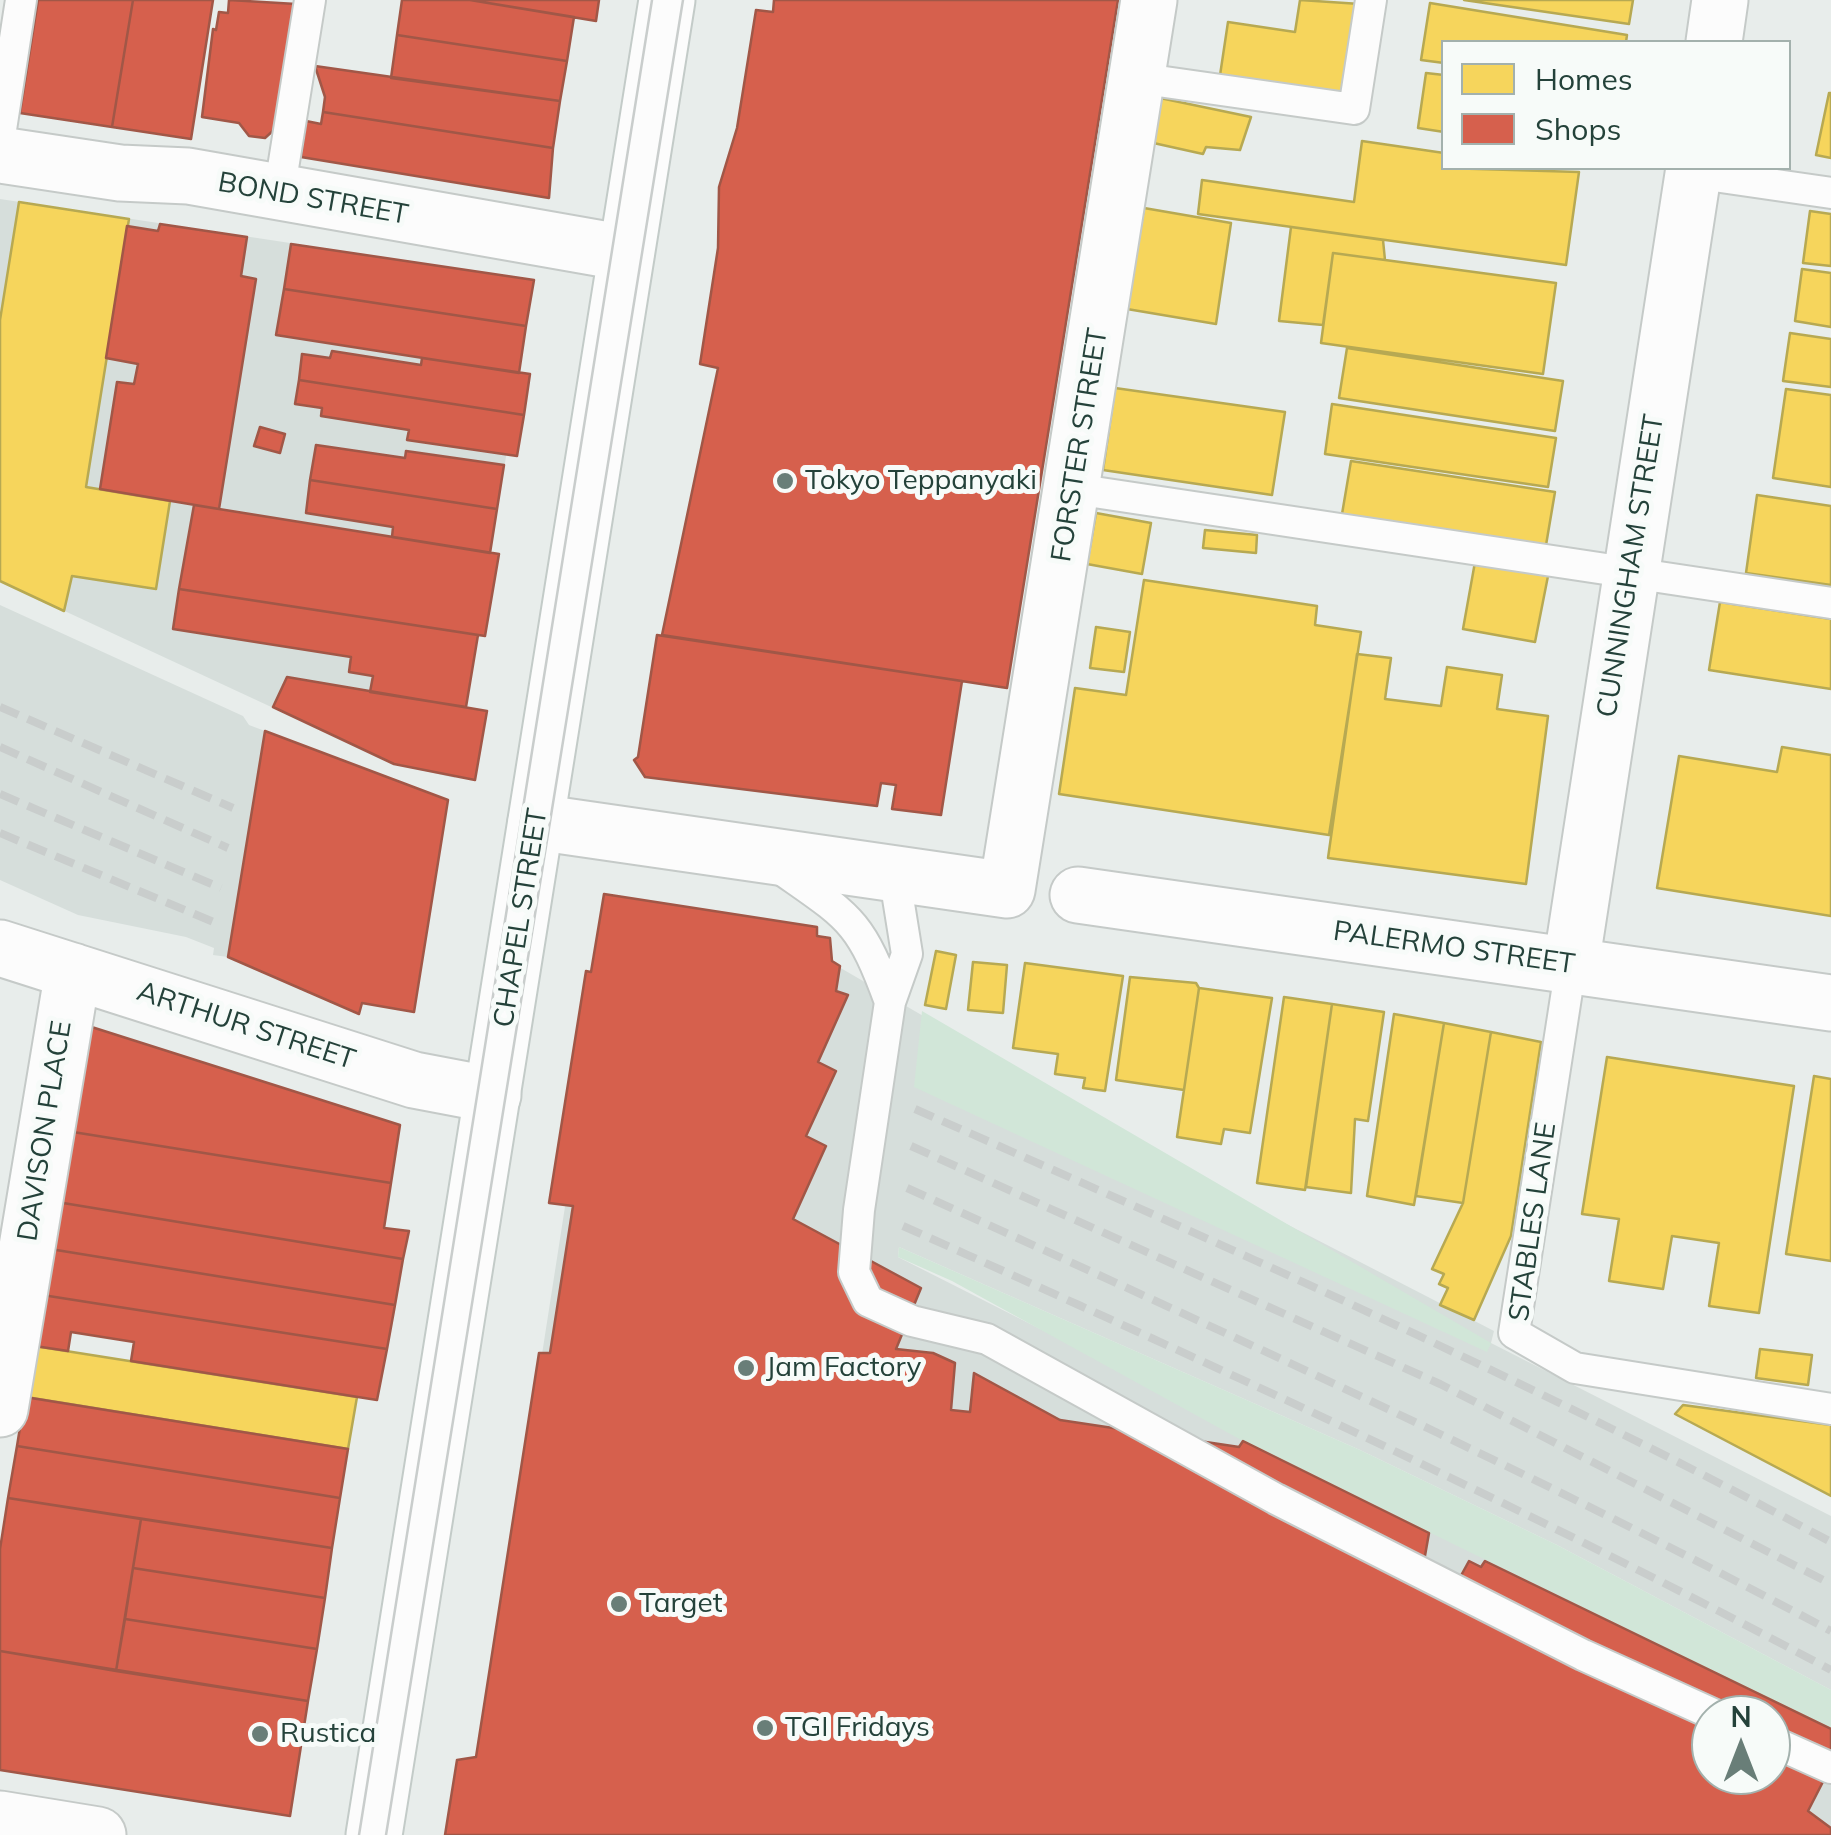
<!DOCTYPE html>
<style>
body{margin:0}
#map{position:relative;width:1831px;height:1835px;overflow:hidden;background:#e8edeb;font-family:Mulish,sans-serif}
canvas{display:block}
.legend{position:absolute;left:1441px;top:40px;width:350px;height:130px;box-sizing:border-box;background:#f7fbf9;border:2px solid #a3b1ad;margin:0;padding:12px 18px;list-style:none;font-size:30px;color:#24423a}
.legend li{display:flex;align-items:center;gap:20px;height:50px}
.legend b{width:50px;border:2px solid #a3b1ad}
.north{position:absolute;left:1691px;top:1695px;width:100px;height:100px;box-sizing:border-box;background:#f7fbf9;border:2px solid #a3b1ad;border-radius:50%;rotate:0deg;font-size:28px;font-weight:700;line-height:40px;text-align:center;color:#24423a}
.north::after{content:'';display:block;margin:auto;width:35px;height:45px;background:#697e78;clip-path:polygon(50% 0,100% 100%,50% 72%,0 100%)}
</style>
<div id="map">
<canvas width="1831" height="1835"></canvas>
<ul class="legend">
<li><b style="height:28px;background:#f6d55c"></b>Homes</li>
<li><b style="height:28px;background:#d6604d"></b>Shops</li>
</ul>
<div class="north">N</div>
</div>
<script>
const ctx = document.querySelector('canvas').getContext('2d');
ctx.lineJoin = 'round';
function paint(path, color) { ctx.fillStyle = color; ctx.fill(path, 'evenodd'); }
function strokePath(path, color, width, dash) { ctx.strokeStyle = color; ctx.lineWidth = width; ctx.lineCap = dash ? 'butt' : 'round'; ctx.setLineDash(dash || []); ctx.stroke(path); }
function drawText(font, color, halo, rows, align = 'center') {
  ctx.font = font + ' Mulish,sans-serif'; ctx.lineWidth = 10; ctx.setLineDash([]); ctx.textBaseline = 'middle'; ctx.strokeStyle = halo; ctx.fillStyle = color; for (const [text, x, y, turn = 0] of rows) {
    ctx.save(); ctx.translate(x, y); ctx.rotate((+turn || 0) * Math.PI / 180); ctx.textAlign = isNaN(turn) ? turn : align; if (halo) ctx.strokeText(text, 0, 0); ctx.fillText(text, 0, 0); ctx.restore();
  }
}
const built = new Path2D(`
 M0,199l534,81 -79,498 -61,-14 -394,-183z
 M0,605l243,111 6,9 199,75 -34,212 -52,-8 -3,10 -131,-57 -15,-2 1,-7 -28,-11 -108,-22 -78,-35z
 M613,899l216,39 3,25 198,115 235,135 229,118 -3,12 340,173v174l-274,-145 -197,-95 -461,-203 -1,10 933,472v106h-1364zM1711,1715h60v60h-60z`);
const green = new Path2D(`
 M922,1011l569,332 -4,9 -573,-265z
 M899,1247l461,203 197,95 274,145v39l-588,-288 -291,-160 -54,-24z`);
const homes = new Path2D(`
 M1300,0l60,4 -16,97 -125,-19 9,-60 67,10z
 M1464,0h169l-4,24z
 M1430,3l197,32 -1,7h-182v21l-23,-3z
 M1426,73l18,2v57l-26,-4z
 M1829,93h2v65l-15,-3z
 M1160,98l91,19 -11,33 -34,-3 -3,7 -54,-12z
 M1362,141l82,12v15l135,4 -13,93 -368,-51 4,-34 152,22z
 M19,202l110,17 -43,268 84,14 -14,88 -84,-13 -8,35 -64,-30v-261z
 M1144,208l87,15 -15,101 -89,-15z
 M1810,211l21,3v52l-28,-3z
 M1291,227l92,13 2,20 -52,-7 -10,72 -44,-4z
 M1333,253l223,30 -13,91 -222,-31z
 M1802,269l29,4v54l-36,-6z
 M1790,333l41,6v48l-48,-6z
 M1347,348l216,33 -8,50 -216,-33z
 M1115,388l170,24 -13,83 -169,-25z
 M1786,389l45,6v92l-58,-9z
 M1332,404l224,34 -8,49 -223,-33z
 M1351,461l204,31 -10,59 -204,-31z
 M1757,495l74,11v79l-85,-12z
 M1096,513l55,10 -9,51 -55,-10z
 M1205,530l52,5 -1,18 -53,-5z
 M1475,562l73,14 -13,66 -72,-13z
 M1144,580l173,26 -2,19 46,7 -32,203 -270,-41 16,-106 51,7z
 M1720,602l111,17v70l-122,-19z
 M1096,627l34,5 -6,40 -34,-4z
 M1357,654l34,4 -6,41 56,7 6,-39 55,8 -5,34 51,7 -22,168 -198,-26z
 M1782,747l49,8v161l-174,-28 22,-132 98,16z
 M936,951l20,4 -10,54 -21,-4z
 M973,962l34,3 -4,48 -35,-3z
 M1025,963l98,13 -18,115 -22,-3 2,-10 -30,-4 3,-20 -45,-6z
 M1130,977l66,6 3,5 -15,102 -68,-10z
 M1199,988l73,10 -22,135 -26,-4 -3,15 -44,-7z
 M1284,997l48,7 -27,186 -48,-7z
 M1332,1004l52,8 -16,109 -13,-2 -4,74 -45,-6z
 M1394,1014l50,9 -30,182 -47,-9z
 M1444,1023l47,9 -28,171 -47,-7z
 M1491,1032l50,10 -30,194 -37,84 -34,-15 8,-17 -9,-4 5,-10 -12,-5 31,-66z
 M1607,1057l187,29 -35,227 -50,-7 10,-63 -47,-7 -9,53 -54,-8 10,-62 -37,-5z
 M1814,1076l17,3v182l-45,-7z
 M28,1345l329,52 -9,52 -328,-53z
 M1760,1349l52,6 -4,30 -52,-7z
 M1683,1405l148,20v71l-156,-82z`);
const shops = new Path2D(`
 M38,0h95l-21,127 -92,-14z
 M133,0h80l-22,139 -79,-12z
 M229,0l67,4 -20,124 -11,10 -16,-2 -10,-13 -37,-6 11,-88 3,1 3,-18 9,1z
 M402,0h68l104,17 -7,44 -170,-26z
 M470,0h129l-3,21z
 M774,0h344l-111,688 -345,-53 56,-267 -18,-4 18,-116 1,-61 18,-59 19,-118 17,2z
 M397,35l170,26 -7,40 -169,-23z
 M315,66l245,35 -7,47 -230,-36 2,-15z
 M323,112l230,36 -4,50 -248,-41 5,-36 15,3z
 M160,224l87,13 -6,39 15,3 -37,230 -119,-20 17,-107 17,2 4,-20 -32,-6 21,-132 31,5z
 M291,244l243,36 -8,46 -242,-37z
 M284,289l242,37 -7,47 -243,-38z
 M332,351l89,14 1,-7 108,16 -6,41 -225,-35 3,-26 28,4z
 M299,380l225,35 -7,41 -110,-16 2,-10 -88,-14 1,-8 -27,-4z
 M260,427l25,7 -5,19 -26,-7z
 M316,445l89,13 1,-7 98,14 -7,44 -187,-29z
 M310,480l187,29 -7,44 -98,-16 1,-10 -87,-14z
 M194,505l305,49 -14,82 -306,-47z
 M179,589l299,46 -12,72 -96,-15 3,-16 -24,-4 2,-15 -178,-28z
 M657,635l305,46 -21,134 -49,-6 4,-24 -15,-2 -4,23 -232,-29 -11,-17 4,-3z
 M287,677l200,34 -12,69 -81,-16 -121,-57z
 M265,731l183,69 -34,212 -52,-9 -3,11 -131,-57z
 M604,894l213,33v9l13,2 2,23 8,5 -4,25 12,4 -30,67 18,9 -30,65 20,10 -33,73 128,69 -25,61 37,4 22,10 -4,47 19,2 4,-39 86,47 179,27 4,-6 186,92 -6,34 35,14 11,-20 12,6 4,-6 346,168v37l-23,45 23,17v7h-1386l12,-75 19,-3 63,-404h11l23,-147 -24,-3 37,-232 5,1zM1711,1715h60v60h-60z
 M79,1023l321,102 -9,58 -318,-51z
 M73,1132l318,51 -7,45 25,3 -6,28 -352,-58z
 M51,1201l352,58 -8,46 -351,-57z
 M44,1248l351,57 -8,44 -351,-55z
 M36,1294l351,55 -10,51 -246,-39 3,-19 -63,-10 -3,19 -40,-6z
 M25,1397l323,52 -8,49 -323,-52z
 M17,1446l323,52 -8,50 -324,-50z
 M8,1498l133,21 -25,152 -116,-20v-102z
 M141,1519l191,29 -7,50 -192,-30z
 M133,1568l192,30 -8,51 -192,-30z
 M125,1619l192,30 -9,52 -192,-30z
 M0,1651l308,50 -18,115 -290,-46z`);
const lane = new Path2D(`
 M1137,78l217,31 17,-109
 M0,136l21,-136
 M1693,173l138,20
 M279,193l31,-193
 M1074,489l757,114
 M778,867c71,50 82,52 112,135
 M894,873l13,81 -17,48 -31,208 -5,62 14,29 44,20 75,18 289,160 307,156 132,60
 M1571,965l-57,368 61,35 256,41
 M1771,1741l60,27`);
const street = new Path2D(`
 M1714,42l6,-42
 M0,155l120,18 68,3 438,77
 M536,822l471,68 142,-890
 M1078,895l753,108
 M0,948l414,132 79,15
 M1571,965l123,-797
 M0,1409l73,-438
 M0,1819l98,16`);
const secondary = new Path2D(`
 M374,1835l293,-1835`);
const tram = new Path2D(`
 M359,1835l293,-1835
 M386,1835l297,-1835`);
const rail = new Path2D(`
 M0,707l233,101
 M0,747l228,101
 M0,794l221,94
 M0,833l216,90
 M915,1109c309,136 619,273 916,433
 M911,1146l529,238 391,200
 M907,1188c312,141 622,282 924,443
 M903,1226c313,140 625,282 928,444`);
const markers = [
 [785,481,10,"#697e78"],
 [746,1368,10,"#697e78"],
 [619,1604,10,"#697e78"],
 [765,1728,10,"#697e78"],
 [260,1734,10,"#697e78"]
];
const streetNames = [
 ["BOND STREET",313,199,10],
 ["FORSTER STREET",1080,445,-81],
 ["CUNNINGHAM STREET",1631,566,-81],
 ["CHAPEL STREET",521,918,-81],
 ["PALERMO STREET",1454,948,8],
 ["ARTHUR STREET",246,1026,18],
 ["DAVISON PLACE",45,1131,-81],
 ["STABLES LANE",1533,1222,-82]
];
const poiNames = [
 ["Tokyo Teppanyaki",805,481],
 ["Jam Factory",766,1368],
 ["Target",639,1604],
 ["TGI Fridays",785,1728],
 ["Rustica",280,1734]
];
paint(built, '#d6dedb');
paint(green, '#d1e6d8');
paint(homes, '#f6d55c');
strokePath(homes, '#b7a952', 2.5);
paint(shops, '#d6604d');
strokePath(shops, '#a15747', 2.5);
strokePath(lane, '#c5cac8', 34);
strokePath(street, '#c5cac8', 59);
strokePath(secondary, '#c3cbc8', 59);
strokePath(lane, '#fcfcfc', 30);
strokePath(street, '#fcfcfc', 55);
strokePath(secondary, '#fcfcfc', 55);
strokePath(tram, '#c9cdcc', 2.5);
strokePath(rail, '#c9cdcc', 8, [20, 10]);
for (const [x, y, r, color] of markers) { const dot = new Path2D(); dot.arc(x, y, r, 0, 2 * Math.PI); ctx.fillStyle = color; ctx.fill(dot); strokePath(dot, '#f7fbf9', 4); }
drawText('28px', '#24423a', '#f7fbf9', streetNames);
drawText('28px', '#24423a', '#f7fbf9', poiNames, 'left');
</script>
